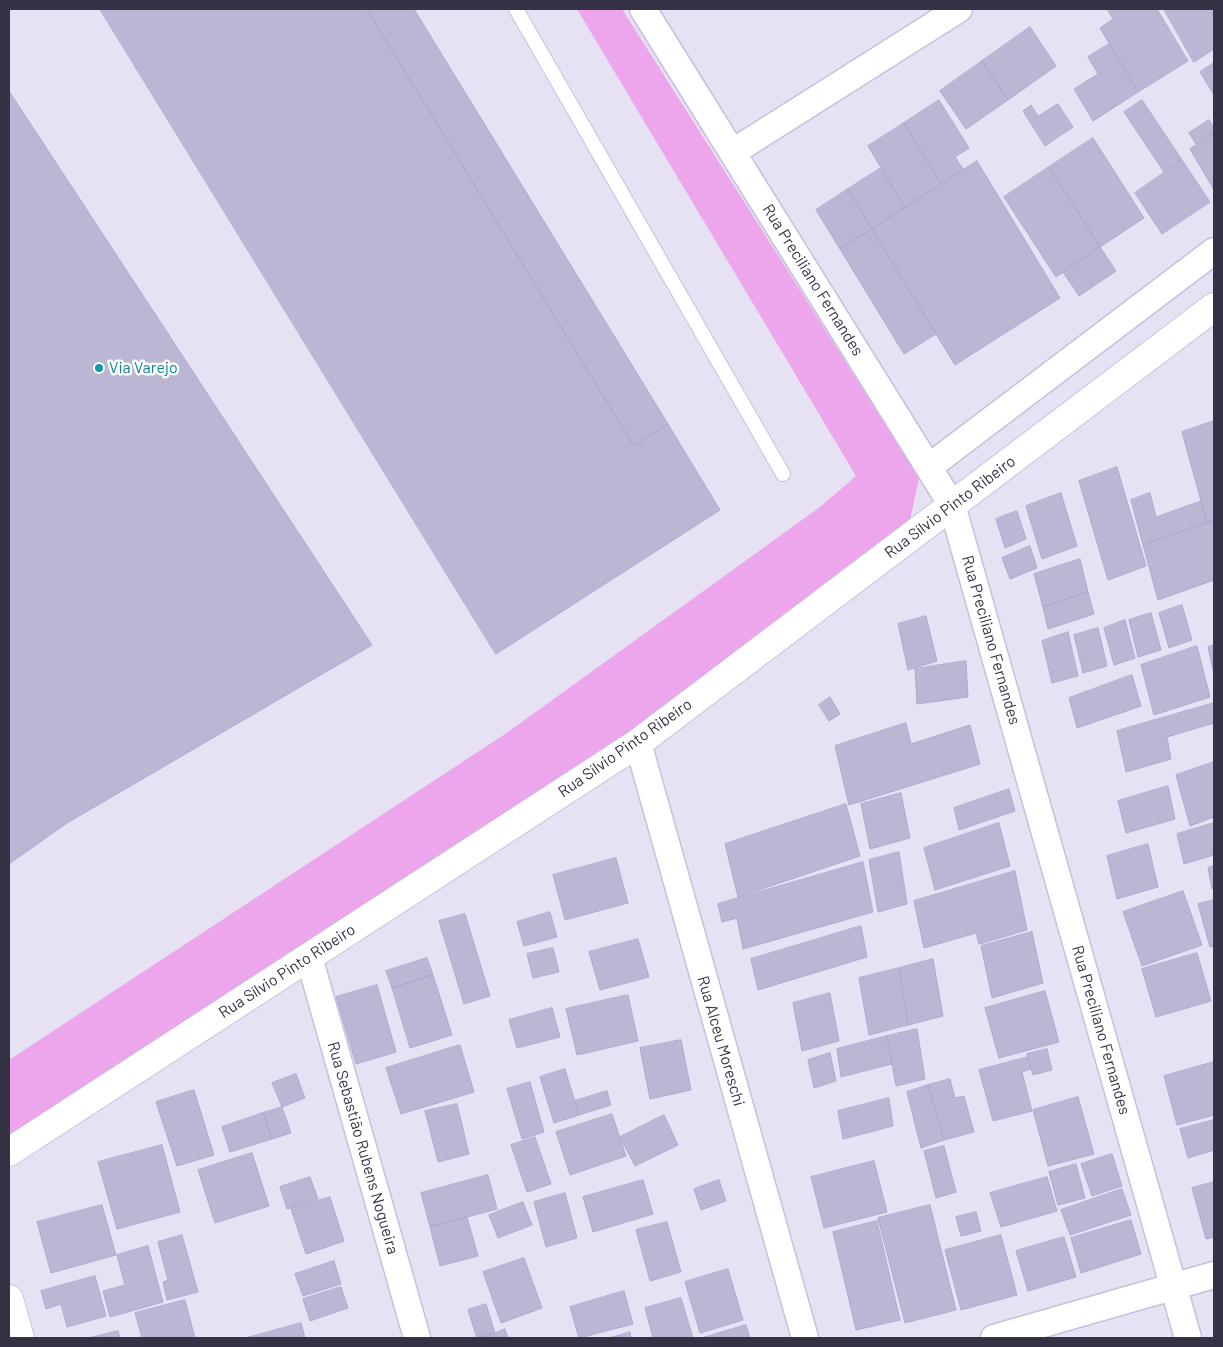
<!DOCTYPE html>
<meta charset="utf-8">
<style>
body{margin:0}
#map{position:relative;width:1223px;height:1347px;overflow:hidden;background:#e6e2f3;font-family:Barlow,sans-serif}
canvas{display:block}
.frame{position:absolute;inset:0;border:10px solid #353245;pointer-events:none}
</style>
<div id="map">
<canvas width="1223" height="1347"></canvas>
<div class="frame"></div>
</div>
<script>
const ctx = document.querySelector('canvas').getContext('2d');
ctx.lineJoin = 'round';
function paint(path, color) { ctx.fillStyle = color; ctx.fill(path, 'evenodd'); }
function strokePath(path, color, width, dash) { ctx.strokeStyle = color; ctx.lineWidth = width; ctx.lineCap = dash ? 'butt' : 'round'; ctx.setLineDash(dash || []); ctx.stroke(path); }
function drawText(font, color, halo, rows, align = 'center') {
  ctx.font = font + ' Barlow,sans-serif'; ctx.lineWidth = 5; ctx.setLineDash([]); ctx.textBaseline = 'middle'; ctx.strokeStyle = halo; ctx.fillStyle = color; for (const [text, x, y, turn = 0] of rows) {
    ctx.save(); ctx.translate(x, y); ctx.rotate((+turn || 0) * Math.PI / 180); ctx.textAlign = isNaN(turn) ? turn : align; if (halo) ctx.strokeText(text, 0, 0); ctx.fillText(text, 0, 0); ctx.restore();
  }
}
const green = new Path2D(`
 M577,9h45l297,469 -9,42 -276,210 -86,55 -360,239 -179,117v-81l499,-328 312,-225 36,-31z`);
const building = new Path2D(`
 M100,9h267l267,437 34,-22 52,86 -224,144z
 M367,9h47l254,415 -34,22z
 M1107,9h50l31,52 -50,31 -38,-64 13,-9z
 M1164,9h50v40l-20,13z
 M1030,27l26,39 -48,34 -26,-39z
 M1109,44l29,48 -45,29 -19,-32 24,-15 -10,-17z
 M982,61l26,39 -42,29 -26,-38z
 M1214,63v32l-14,-23z
 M9,91l363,554 -305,178 -58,41z
 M939,100l30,48 -14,9 9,13 -23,14 -37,-61z
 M1142,100l40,60 -18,12 -40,-60z
 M1058,104l15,23 -28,19 -22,-35 8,-6 7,11z
 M1209,120l5,8v5l-18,11 -7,-11z
 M904,123l37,61 -36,24 -37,-62z
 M1214,133v57l-24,-41z
 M1093,138l51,80 -44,29 -51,-80z
 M1182,160l28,42 -48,32 -27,-41z
 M977,161l83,137 -105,67 -83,-136z
 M1049,167l51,80 -44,30 -52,-80z
 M881,168l24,40 -33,21 -24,-40z
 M848,189l24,40 -32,20 -24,-39z
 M872,229l64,105 -32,20 -64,-105z
 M1100,247l16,24 -37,25 -16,-24z
 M1214,421v99l-7,3 -25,-91z
 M1117,467l29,99 -38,14 -29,-99z
 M1061,493l16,53 -35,13 -16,-53z
 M1150,493l6,24 45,-16 6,22 -64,22 -12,-45z
 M1017,511l9,28 -21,9 -9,-29z
 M1214,520v60l-56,20 -15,-55z
 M1030,546l7,22 -27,11 -8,-21z
 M1080,559l8,33 -45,15 -9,-33z
 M1088,592l6,22 -46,15 -5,-22z
 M1182,605l10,35 -23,8 -10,-35z
 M1151,613l10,37 -23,7 -9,-37z
 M926,616l11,45 -29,9 -10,-46z
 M1125,620l10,38 -21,7 -10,-37z
 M1098,628l9,38 -24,7 -9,-38z
 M1068,632l10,44 -26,7 -10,-42z
 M1214,645v30l-6,-28z
 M1197,646l13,51 -56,18 -13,-50z
 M966,661l2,36 -51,7 -2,-35z
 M1132,675l9,31 -64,22 -8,-30z
 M830,697l10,17 -11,7 -10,-16z
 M1214,703v20l-47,14 4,22 -45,13 -9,-41z
 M906,723l5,21 59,-19 10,39 -131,41 -14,-59z
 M1214,762v55l-24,9 -14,-51z
 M1168,786l7,33 -49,14 -8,-32z
 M1009,789l6,22 -56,19 -5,-22z
 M901,793l9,45 -40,11 -9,-45z
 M846,804l14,52 -122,41 -13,-53z
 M999,823l11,43 -75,24 -11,-42z
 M1214,823v32l-30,9 -7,-30z
 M1148,844l10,43 -41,12 -10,-43z
 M899,852l8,52 -29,8 -9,-52z
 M616,858l12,45 -63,17 -12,-45z
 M863,862l10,50 -130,37 -6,-31 -15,4 -4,-18z
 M1214,866v22l-2,1 -4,-21z
 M1015,871l12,59 -48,14 -3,-11 -52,15 -10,-47z
 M1183,891l19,54 -60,21 -19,-54z
 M1214,900v46l-4,1 -12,-43z
 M550,912l7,25 -33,9 -7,-24z
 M465,914l25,82 -26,8 -25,-83z
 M861,926l6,31 -109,33 -7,-31z
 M1032,932l11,51 -51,15 -11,-52z
 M638,939l11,38 -49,13 -11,-38z
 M553,948l6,24 -26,6 -6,-24z
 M1197,953l14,48 -55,16 -14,-48z
 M427,958l6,17 -41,13 -6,-17z
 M933,959l10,57 -35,9 -9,-57z
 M899,968l9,57 -39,10 -10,-57z
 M433,975l19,60 -42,13 -18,-60z
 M377,985l19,67 -40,12 -20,-67z
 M1045,991l14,51 -60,16 -14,-50z
 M830,993l9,48 -37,10 -9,-48z
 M628,995l10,46 -61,14 -11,-46z
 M552,1008l8,29 -43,11 -8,-28z
 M917,1029l8,50 -29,7 -9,-50z
 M887,1036l5,28 -51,13 -4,-28z
 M681,1040l10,50 -41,9 -10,-51z
 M460,1045l14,47 -73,22 -15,-46z
 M1047,1049l5,21 -19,5 -6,-21z
 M830,1053l6,28 -22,7 -6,-28z
 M1028,1057l3,12 -9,3 10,39 -39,10 -14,-51z
 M1214,1062v53l-37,10 -13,-49z
 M565,1069l14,46 -25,8 -14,-46z
 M296,1074l9,24 -23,9 -10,-24z
 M950,1079l5,19 9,-2 10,36 -30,8 -16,-55z
 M530,1082l14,50 -22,7 -15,-50z
 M928,1085l16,55 -23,8 -14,-56z
 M194,1090l20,65 -37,11 -21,-64z
 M607,1091l4,14 -32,10 -4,-14z
 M1078,1097l16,57 -46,12 -15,-56z
 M889,1098l4,28 -50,13 -5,-28z
 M457,1104l12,50 -31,8 -13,-51z
 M282,1107l9,26 -19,6 -9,-26z
 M263,1113l9,26 -42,13 -8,-25z
 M612,1114l14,42 -56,19 -14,-43z
 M664,1115l14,30 -43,21 -15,-29z
 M1214,1120v30l-26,8 -8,-29z
 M535,1137l16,47 -24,8 -16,-47z
 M162,1145l18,67 -63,17 -19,-67z
 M944,1146l12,46 -20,6 -12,-47z
 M252,1153l17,53 -54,17 -17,-53z
 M1112,1154l10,32 -30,10 -11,-32z
 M874,1161l13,51 -63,16 -13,-51z
 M1076,1164l9,34 -27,7 -9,-33z
 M488,1175l9,34 -67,18 -9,-34z
 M310,1177l8,22 -31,10 -7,-22z
 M1047,1177l10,34 -56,16 -11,-34z
 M643,1180l10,34 -60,18 -10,-35z
 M719,1180l7,21 -25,9 -7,-21z
 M1214,1182v55l-8,2 -14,-51z
 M1122,1189l9,26 -61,20 -9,-25z
 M565,1193l12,45 -31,9 -12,-45z
 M330,1197l14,44 -38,13 -15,-45z
 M523,1202l9,23 -34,13 -9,-23z
 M102,1205l14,50 -65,18 -14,-51z
 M930,1205l26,105 -51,13 -27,-105z
 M976,1212l5,19 -20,5 -5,-19z
 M467,1217l11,39 -38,10 -10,-39z
 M1131,1220l10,34 -60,19 -10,-35z
 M877,1221l23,99 -44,10 -23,-98z
 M667,1222l14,50 -31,9 -14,-51z
 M182,1235l16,57 -31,8 -4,-18 5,-2 -10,-38z
 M1001,1235l16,60 -56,15 -16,-60z
 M1064,1237l12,40 -48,14 -12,-40z
 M148,1246l15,56 -53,15 -7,-26 22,-6 -8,-30z
 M524,1258l18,50 -41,15 -18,-51z
 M334,1261l7,23 -38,12 -8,-22z
 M728,1269l15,51 -43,13 -15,-51z
 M95,1276l11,40 -39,11 -6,-23 -15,5 -5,-18z
 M341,1287l7,21 -38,13 -7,-22z
 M624,1291l9,33 -54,14 -9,-31z
 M681,1298l12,40h-40l-8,-30z
 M185,1300l10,38h-53l-7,-25z
 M486,1304l9,29 -18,5 -9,-28z
 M301,1323l4,15h-59z
 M746,1325l4,13h-48z
 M505,1329l3,9h-30l17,-5z
 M118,1331l2,7h-31z
 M630,1332l1,6h-21z`);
const service = new Path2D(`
 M516,9l267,465`);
const minor = new Path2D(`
 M643,9l309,496 236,833
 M733,152l226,-143
 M929,467l285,-216
 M638,743l167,595
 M309,957l108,381
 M994,1338l220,-63`);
const tertiary = new Path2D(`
 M9,1152l629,-409 576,-436
 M9,1299l11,39`);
const markers = [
 [99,368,5,"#0f9aa8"]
];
const streetNames = [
 ["Rua Preciliano Fernandes",813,280,58],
 ["Rua Sílvio Pinto Ribeiro",950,507,-37],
 ["Rua Preciliano Fernandes",991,640,74],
 ["Rua Sílvio Pinto Ribeiro",625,748,-35],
 ["Rua Sílvio Pinto Ribeiro",287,971,-33],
 ["Rua Preciliano Fernandes",1101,1030,74],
 ["Rua Alceu Moreschi",721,1041,74],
 ["Rua Sebastião Rubens Nogueira",363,1148,74]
];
const cultureNames = [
 ["Via Varejo",109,368]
];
paint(green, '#eda5eb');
paint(building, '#bcb6d5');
strokePath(building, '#b0a8d1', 1);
strokePath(service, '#c7c0dd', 16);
strokePath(minor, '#c7c0dd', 29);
strokePath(tertiary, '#c7c0dd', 30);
strokePath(service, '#fff', 14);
strokePath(minor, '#fff', 26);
strokePath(tertiary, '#fff', 28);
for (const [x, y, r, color] of markers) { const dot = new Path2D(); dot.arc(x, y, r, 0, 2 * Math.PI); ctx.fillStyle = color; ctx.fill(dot); strokePath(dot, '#fff', 2); }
drawText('16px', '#353245', '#fff', streetNames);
drawText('16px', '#0d838f', '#fff', cultureNames, 'left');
</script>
